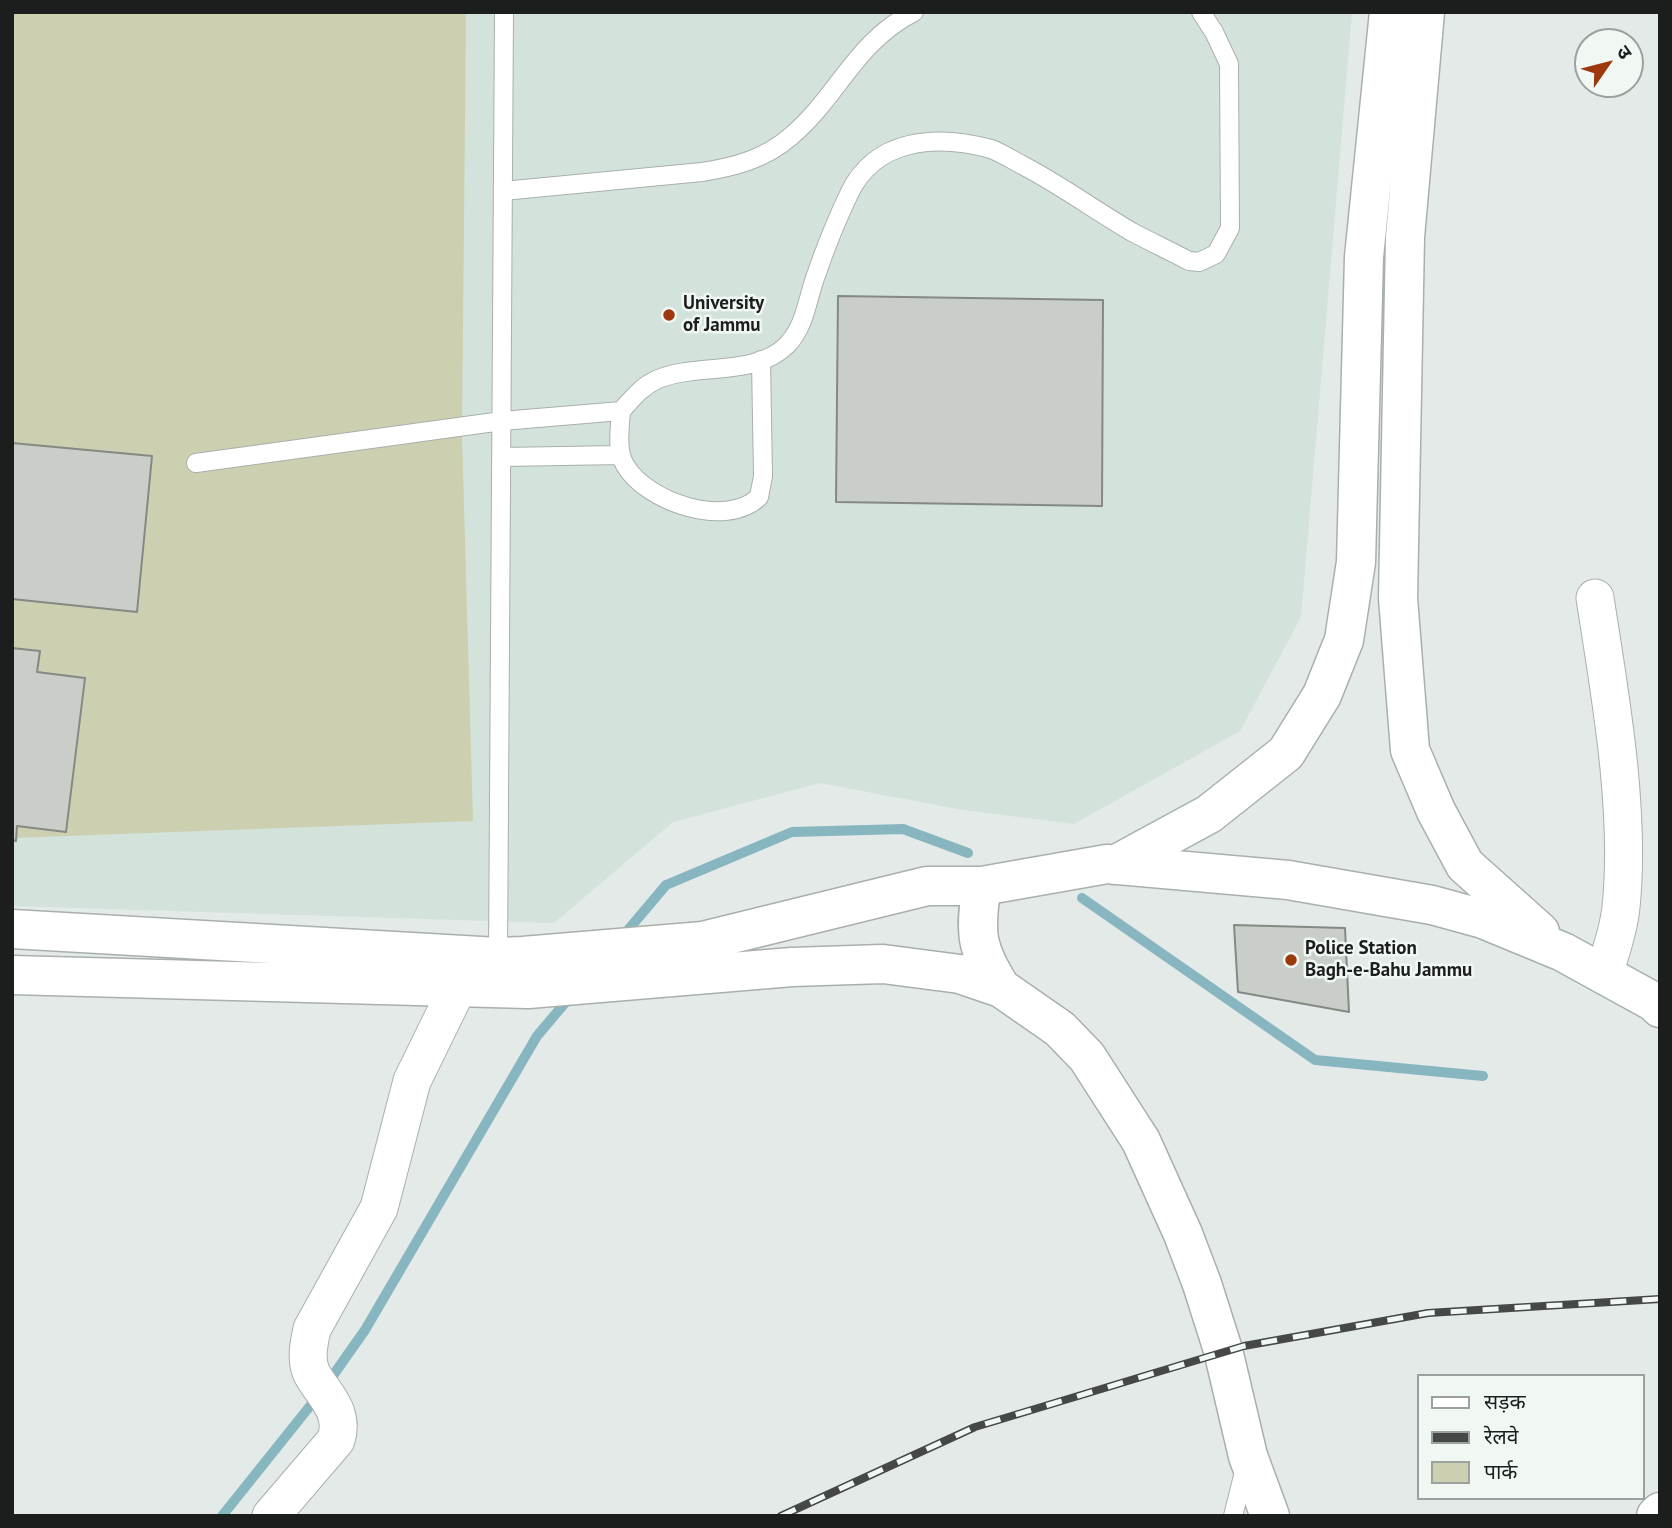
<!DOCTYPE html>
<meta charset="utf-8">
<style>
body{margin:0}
#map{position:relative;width:1672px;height:1528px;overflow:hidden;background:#e3eae7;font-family:"PT Sans","Noto Sans Devanagari",sans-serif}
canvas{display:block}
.frame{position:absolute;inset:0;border:14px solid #1c1e1d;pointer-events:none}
.legend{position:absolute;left:1417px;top:1374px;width:228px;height:126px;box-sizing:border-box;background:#f1f8f4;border:2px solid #9ca19e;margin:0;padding:9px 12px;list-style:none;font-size:21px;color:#1c1e1d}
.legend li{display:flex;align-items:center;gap:14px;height:35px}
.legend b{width:35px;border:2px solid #9ca19e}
.north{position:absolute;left:1574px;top:28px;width:70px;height:70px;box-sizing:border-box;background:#f1f8f4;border:2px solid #9ca19e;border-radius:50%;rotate:55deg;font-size:19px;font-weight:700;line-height:28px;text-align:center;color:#1c1e1d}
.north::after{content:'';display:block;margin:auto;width:24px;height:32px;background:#9d380f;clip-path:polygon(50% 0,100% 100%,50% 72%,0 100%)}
</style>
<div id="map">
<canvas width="1672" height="1528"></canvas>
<div class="frame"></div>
<ul class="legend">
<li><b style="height:9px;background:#fff"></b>सड़क</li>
<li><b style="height:9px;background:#454846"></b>रेलवे</li>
<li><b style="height:19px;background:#ccd0b1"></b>पार्क</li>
</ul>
<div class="north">उ</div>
</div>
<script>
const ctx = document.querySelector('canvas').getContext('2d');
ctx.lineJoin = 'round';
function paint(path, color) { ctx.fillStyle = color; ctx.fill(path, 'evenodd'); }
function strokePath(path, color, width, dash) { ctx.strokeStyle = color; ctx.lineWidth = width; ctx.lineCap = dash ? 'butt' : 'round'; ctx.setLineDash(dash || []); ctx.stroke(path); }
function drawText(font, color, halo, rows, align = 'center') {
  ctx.font = font + ' "PT Sans",sans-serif'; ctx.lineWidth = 5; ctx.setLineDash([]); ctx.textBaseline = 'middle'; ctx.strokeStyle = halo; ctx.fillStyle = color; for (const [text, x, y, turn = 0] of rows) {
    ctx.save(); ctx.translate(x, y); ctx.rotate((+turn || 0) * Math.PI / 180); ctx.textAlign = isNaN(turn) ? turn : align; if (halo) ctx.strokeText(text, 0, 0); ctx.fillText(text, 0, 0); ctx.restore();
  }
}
const built = new Path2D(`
 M12,12h1340l-51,605 -61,114 -166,93 -111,-14 -143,-27 -147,39 -119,101 -542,-17z`);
const green = new Path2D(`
 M12,12h454l-4,423 11,386 -461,17z`);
const stream = new Path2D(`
 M1082,898l233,162 168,16
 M623,936l43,-51 126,-53 111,-3 65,24
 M327,1384l38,-54 172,-294 33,-39
 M222,1516l96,-120`);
const building = new Path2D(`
 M838,296l265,4 -1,206 -266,-4z
 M12,443l140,13 -15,156 -125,-13z
 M12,648l28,3 -3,21 48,6 -19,154 -49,-6 -1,15 -4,-1z
 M1234,925l111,3 4,84 -111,-20z`);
const service = new Path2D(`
 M503,191l199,-19c32,-5 63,-13 88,-35 48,-40 65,-95 124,-125
 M761,360l2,116 -4,21c-33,32 -113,5 -134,-32 -9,-15 -5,-37 -4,-54 11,-12 20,-24 35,-31 40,-18 98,-2 131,-35 18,-19 20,-44 28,-67 10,-29 21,-57 34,-84 26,-56 88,-60 142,-45 11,4 23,12 33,17 38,20 72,45 108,66 19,10 38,19 57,29l10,1 17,-8 14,-26 -1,-164 -15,-32 -13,-20
 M502,457l119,-2
 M196,463l306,-42 119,-10
 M498,957l6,-945
 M1233,1516l12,-48`);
const minor = new Path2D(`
 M1595,598c15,96 36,213 26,309 -2,23 -11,46 -17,68
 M271,1516l65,-76c9,-29 -11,-43 -24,-66 -7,-14 -3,-31 0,-45l67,-121 33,-127 46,-94`);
const primary = new Path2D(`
 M1425,12l-20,225 -7,361 12,152 26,61 29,54 75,67
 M1115,865l94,-51 77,-61 36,-58 22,-55 12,-78 8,-305 25,-245
 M982,886c-8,46 -6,63 19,102
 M12,929l486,28 25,-1 180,-15 224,-55h55l125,-22 181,16 144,25 51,14 80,33 91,50 6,6
 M12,975l516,14 264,-22 91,-3 77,10 41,14 59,41 27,28 54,84 42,93 19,50 21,66 25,106 22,60
 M1656,1516l4,-4`);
const rail = new Path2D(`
 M781,1516l194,-89 269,-81 184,-33 232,-14`);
const markers = [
 [669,315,7,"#9d380f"],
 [1291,960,7,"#9d380f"]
];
const poiNames = [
 ["University",683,304],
 ["of Jammu",683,326],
 ["Police Station",1305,949],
 ["Bagh-e-Bahu Jammu",1305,971]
];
paint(built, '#d3e2da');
paint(green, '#ccd0b1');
strokePath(stream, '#87b6c0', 10);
paint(building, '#cacec9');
strokePath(building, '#858983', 2);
strokePath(service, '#a9b0ac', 20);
strokePath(minor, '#a9b0ac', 39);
strokePath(primary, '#a9b0ac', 41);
strokePath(service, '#fff', 18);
strokePath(minor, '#fff', 37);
strokePath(primary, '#fff', 38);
strokePath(rail, '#454846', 8);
strokePath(rail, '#f1f8f4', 5, [16]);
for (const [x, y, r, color] of markers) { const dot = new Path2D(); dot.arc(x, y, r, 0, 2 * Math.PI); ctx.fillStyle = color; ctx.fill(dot); strokePath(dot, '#f1f8f4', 2.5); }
drawText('bold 19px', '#1c1e1d', '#f1f8f4', poiNames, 'left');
</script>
